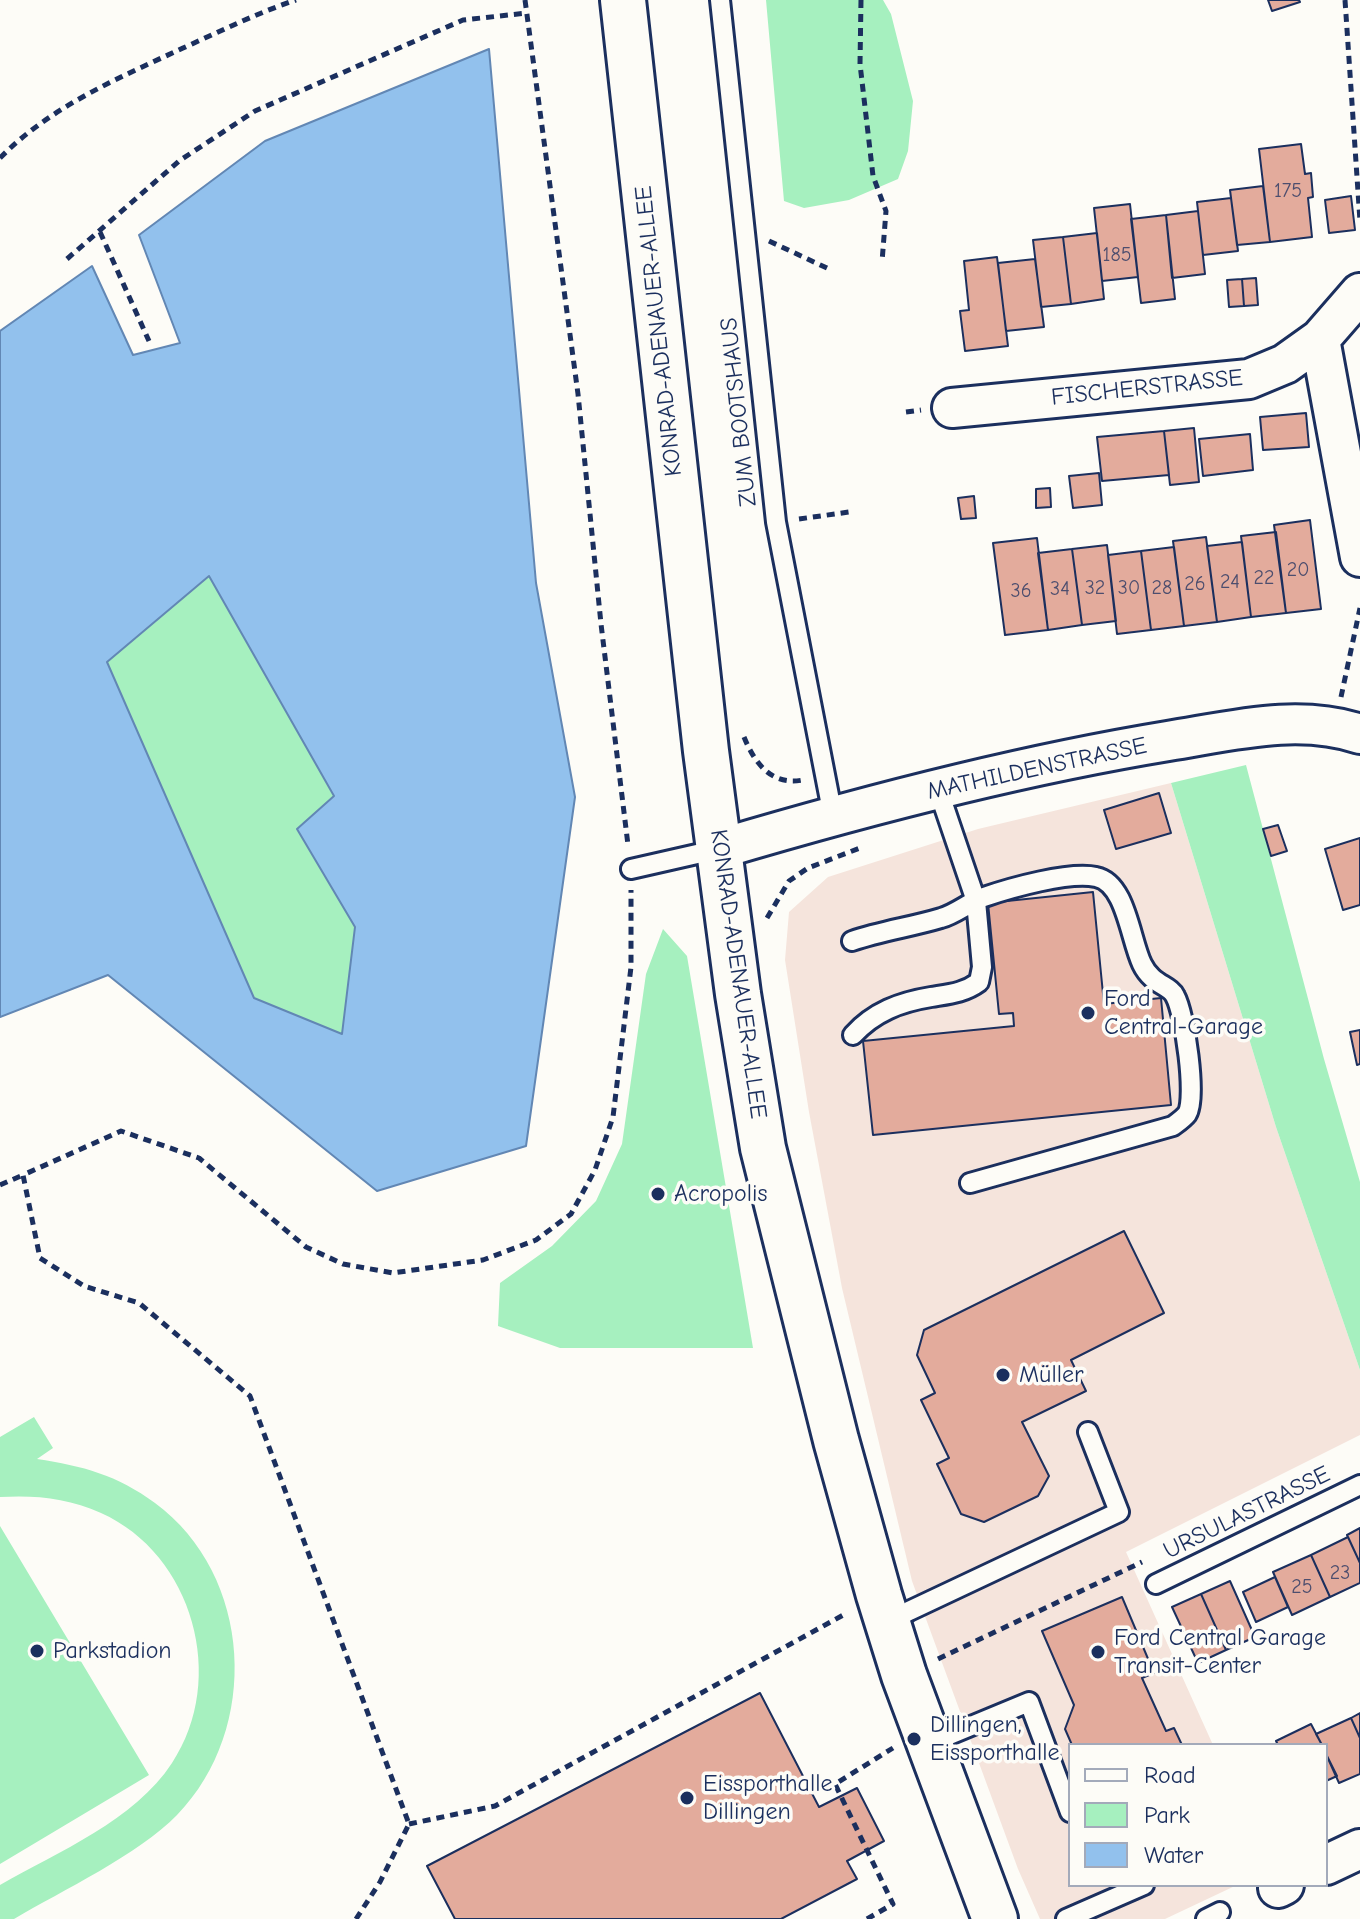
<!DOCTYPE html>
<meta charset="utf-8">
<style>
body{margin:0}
#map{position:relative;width:1360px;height:1919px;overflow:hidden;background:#fdfcf7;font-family:"Comic Neue",sans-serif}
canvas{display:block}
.legend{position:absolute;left:1068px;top:1743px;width:260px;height:144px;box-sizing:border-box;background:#fdfcf7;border:2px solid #a3aaba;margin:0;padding:10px 14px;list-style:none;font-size:24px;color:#1b2f5e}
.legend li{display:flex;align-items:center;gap:16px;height:40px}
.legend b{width:40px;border:2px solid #a3aaba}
</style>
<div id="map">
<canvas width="1360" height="1919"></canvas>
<ul class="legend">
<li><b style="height:10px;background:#fdfcf7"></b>Road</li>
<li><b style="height:22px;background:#a6f0bf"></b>Park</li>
<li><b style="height:22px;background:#92c1ed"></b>Water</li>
</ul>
</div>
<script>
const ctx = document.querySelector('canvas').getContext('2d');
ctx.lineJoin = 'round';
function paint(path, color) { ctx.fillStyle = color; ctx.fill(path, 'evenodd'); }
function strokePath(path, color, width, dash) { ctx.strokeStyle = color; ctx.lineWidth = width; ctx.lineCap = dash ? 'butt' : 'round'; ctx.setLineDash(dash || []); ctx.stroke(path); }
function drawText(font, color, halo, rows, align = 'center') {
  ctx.font = font + ' "Comic Neue",sans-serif'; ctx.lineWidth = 7; ctx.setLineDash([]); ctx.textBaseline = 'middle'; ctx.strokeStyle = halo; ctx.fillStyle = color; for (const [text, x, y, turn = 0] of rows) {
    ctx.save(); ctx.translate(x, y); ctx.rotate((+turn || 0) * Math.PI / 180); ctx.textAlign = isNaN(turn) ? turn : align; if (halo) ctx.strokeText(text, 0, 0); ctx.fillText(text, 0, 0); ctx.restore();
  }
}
const built = new Path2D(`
 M1171,783l105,344 84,243v65l-234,117 87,193h-143v140h167l-72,34h-125l-22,-50 -106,-288 -70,-293 -33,-176 -24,-152 4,-48 39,-35 150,-48z`);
const green = new Path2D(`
 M766,0h117l8,14 22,87 -5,50 -10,28 -49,21 -45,8 -20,-7z
 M209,575l125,222 -37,32 58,98 -13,108 -88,-37 -147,-337z
 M1246,765l78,294 36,123v188l-84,-243 -105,-344z
 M663,929l24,27 66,392h-193l-62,-22 2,-43 52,-37 44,-45 26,-57 24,-170z
 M34,1417l19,31 -16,11c46,7 80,16 118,44 98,72 106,226 22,312 -39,40 -114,75 -163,104h-14v-34c58,-33 135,-65 172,-122 56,-84 21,-209 -71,-250 -33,-15 -65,-18 -101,-16v-60z
 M0,1526l149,249 -149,89z`);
const water = new Path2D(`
 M489,49l47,534 39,214 -49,349 -149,45 -269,-216 -108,42v-686l92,-65 41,89 47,-12 -41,-108 126,-94zM209,576l125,220 -37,33 58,98 -13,107 -88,-36 -147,-336z`);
const building = new Path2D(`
 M1268,0h31l1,2 -28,9z
 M1301,144l4,30 6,-1 2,24 -5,1 4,39 -42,5 -11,-93z
 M1263,186l7,56 -33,3 -7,-55z
 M1351,196l4,34 -26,3 -4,-33z
 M1231,198l7,53 -35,4 -6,-53z
 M1130,204l8,73 -36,4 -8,-73z
 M1198,211l7,63 -33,4 -6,-63z
 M1166,215l9,84 -34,4 -10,-84z
 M1097,233l7,66 -33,5 -8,-67z
 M1063,237l8,67 -30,3 -8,-67z
 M997,257l11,89 -43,5 -5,-40 9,-1 -5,-49z
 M1035,259l9,68 -38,4 -8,-68z
 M1256,278l2,27 -14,1 -2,-27z
 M1242,279l2,27 -15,1 -2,-27z
 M1306,413l3,34 -46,3 -3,-33z
 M1194,428l5,54 -29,3 -6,-54z
 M1164,431l5,44 -67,6 -5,-44z
 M1250,434l3,36 -50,6 -4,-37z
 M1099,473l3,32 -29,3 -4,-32z
 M1050,488l1,19 -15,1v-19z
 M974,496l2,22 -15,1 -3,-21z
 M1310,520l11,89 -35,4 -12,-88z
 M1276,532l10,81 -35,4 -10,-81z
 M1206,537l11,85 -33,4 -11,-85z
 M1037,538l11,92 -43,5 -12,-92z
 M1242,542l9,75 -34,5 -10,-76z
 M1107,545l9,76 -34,4 -10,-76z
 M1174,547l10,79 -33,4 -10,-79z
 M1072,549l10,76 -34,5 -10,-77z
 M1141,551l10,79 -34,4 -9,-79z
 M1159,793l12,40 -55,16 -12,-39z
 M1278,825l9,26 -16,5 -8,-27z
 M1360,838v67l-17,5 -18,-61z
 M1093,892l11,112 57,-6 10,107 -298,30 -10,-94 151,-15 -1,-13 -14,1 -11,-111z
 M1360,1030v34l-3,1 -7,-33z
 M1124,1231l40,82 -93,47 15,31 -64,31 27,54 -11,20 -54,26 -23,-8 -24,-50 12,-6 -28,-58 14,-7 -18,-38 7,-25z
 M1360,1528v35l-13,-28z
 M1348,1537l12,26v20l-30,14 -19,-42z
 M1311,1555l19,42 -38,18 -19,-43z
 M1275,1577l13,30 -32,15 -13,-30z
 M1230,1581l25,56 -29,13 -25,-56z
 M1201,1594l25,56 -28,13 -26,-56z
 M1122,1597l32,76 -12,5 24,53 8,-3 8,17h-110l-7,-16 9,-24 -32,-74z
 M760,1693l59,114 38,-19 27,53 -37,20 10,18 -76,40h-326l-28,-53z
 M1360,1713v25l-9,-20z
 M1351,1718l9,20v36l-21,9 -13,-29v-9h-4l-6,-11z
 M1311,1724l11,21h-44l-2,-4z
 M1326,1754l11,22 -11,5z`);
const path = new Path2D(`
 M525,0l53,394 23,230 27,221
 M861,0l-1,64 13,112 13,35 -4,51
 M1345,0l15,221
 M0,158c51,-52 119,-80 183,-110 38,-17 74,-35 113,-48
 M100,232l49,109
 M769,241l60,28
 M67,259l112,-98 76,-50 208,-91 64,-7
 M906,412l15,-2
 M799,519l50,-7
 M1341,697l19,-89
 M744,737c11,27 28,49 59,43
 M767,918l22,-37 19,-13 52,-20
 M0,1185l23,-10
 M938,1659l204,-97
 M409,1824l86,-18 352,-193
 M356,1919l24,-37 29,-58 -159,-428 -111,-93 -55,-17 -44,-28 -17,-83 98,-44 78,27 107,89 37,17 50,9 90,-13 53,-20 35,-26 24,-44 18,-53 18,-150v-77
 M867,1919l26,-15 -58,-120 58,-36`);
const lane = new Path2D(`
 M720,0l56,522 57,294
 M631,869l88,-20
 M852,941c29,-10 59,-14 89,-23 15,-4 28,-16 43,-21 26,-9 86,-26 112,-20 30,6 34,62 46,87 10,21 28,21 33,32 10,18 22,102 12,118 -3,4 -10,9 -14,12l-203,57
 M853,1035c21,-23 47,-33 78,-38 18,-3 33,-4 48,-15l3,-15 -6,-66 -38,-112
 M1156,1584l204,-99
 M888,1623l21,-12 210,-99 -31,-80
 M930,1743l99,-41 41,110
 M1066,1919l78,-34
 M1206,1919l14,-7`);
const street = new Path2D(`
 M1320,339l40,218
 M952,408l297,-29 36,-15 35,-25 40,-46
 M719,849c148,-44 297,-83 449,-108 63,-10 130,-28 192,-7
 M1326,1865l34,-16
 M1278,1888l6,-3`);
const secondary = new Path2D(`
 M623,0l83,751 32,243 25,154 73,292 43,155 25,80 91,244`);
const markers = [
 [1088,1013,8,"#1b2f5e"],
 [658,1194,8,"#1b2f5e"],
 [1003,1375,8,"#1b2f5e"],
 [37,1651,8,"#1b2f5e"],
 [1098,1652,8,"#1b2f5e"],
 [914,1739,8,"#1b2f5e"],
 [687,1798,8,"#1b2f5e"]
];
const numberNames = [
 ["175",1288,191],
 ["185",1117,255],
 ["20",1298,570],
 ["22",1264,578],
 ["24",1230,582],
 ["26",1195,584],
 ["32",1095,588],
 ["30",1129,588],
 ["28",1162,588],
 ["34",1060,589],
 ["36",1021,591],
 ["23",1340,1573],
 ["25",1302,1587]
];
const streetNames = [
 ["KONRAD-ADENAUER-ALLEE",659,331,-96],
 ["FISCHERSTRASSE",1147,388,-6],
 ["ZUM BOOTSHAUS",739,412,-96],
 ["MATHILDENSTRASSE",1037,769,-12],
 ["KONRAD-ADENAUER-ALLEE",738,974,82],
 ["URSULASTRASSE",1247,1513,-26]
];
const poiNames = [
 ["Ford",1104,999],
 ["Central-Garage",1104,1027],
 ["Acropolis",674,1194],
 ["Müller",1019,1375],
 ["Ford Central Garage",1114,1638],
 ["Transit-Center",1114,1666],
 ["Parkstadion",53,1651],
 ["Dillingen,",930,1725],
 ["Eissporthalle",930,1753],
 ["Eissporthalle",703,1784],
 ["Dillingen",703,1812]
];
paint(built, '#f5e4dc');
paint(green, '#a6f0bf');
paint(water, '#92c1ed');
strokePath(water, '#6287b4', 2);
paint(building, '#e3ab9c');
strokePath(building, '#1b2f5e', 2);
strokePath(lane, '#1b2f5e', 24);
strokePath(street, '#1b2f5e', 44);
strokePath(secondary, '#1b2f5e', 50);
strokePath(path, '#1b2f5e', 5, [8, 6]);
strokePath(lane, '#fdfcf7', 18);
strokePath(street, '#fdfcf7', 38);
strokePath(secondary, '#fdfcf7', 44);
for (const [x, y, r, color] of markers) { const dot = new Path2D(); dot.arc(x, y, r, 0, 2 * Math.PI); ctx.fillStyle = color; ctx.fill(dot); strokePath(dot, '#fdfcf7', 3); }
drawText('20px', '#4d4e6e', null, numberNames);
drawText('24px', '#1b2f5e', '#fdfcf7', streetNames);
drawText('24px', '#1b2f5e', '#fdfcf7', poiNames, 'left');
</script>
